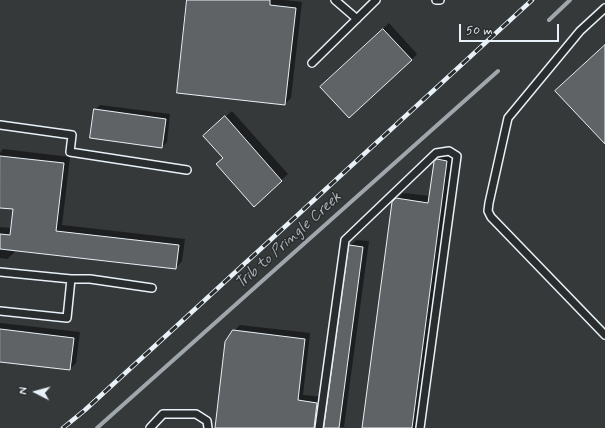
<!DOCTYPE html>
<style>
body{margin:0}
#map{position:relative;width:605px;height:428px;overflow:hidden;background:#35393a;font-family:Mynerve,sans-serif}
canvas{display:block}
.north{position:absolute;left:16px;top:372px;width:40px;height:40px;-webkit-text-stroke:3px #2a2d2e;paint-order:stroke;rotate:276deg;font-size:11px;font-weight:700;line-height:16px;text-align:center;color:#e8f1f8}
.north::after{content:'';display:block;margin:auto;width:14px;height:18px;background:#e8f1f8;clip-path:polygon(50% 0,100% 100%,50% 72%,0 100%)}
.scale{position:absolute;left:459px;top:24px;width:100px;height:18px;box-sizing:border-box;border:2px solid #e8f1f8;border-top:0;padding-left:5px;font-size:12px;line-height:14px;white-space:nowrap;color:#e8f1f8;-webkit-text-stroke:3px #2a2d2e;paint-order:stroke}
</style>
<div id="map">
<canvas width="605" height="428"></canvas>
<div class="north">N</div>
<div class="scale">50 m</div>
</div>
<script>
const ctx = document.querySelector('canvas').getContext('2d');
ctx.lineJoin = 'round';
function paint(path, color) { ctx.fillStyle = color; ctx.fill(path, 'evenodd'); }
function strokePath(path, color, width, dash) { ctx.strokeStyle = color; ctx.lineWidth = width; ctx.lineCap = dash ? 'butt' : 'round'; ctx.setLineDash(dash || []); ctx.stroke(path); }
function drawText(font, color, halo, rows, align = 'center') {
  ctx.font = font + ' Mynerve,sans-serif'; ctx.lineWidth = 3; ctx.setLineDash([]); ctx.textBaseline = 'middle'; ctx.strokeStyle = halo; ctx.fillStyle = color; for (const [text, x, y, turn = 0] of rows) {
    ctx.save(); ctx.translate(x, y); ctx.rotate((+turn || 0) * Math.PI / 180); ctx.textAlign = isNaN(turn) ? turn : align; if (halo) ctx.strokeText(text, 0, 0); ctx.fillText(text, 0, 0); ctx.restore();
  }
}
const shadow = new Path2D(`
 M188,0h96l18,2 -11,96 -6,6z
 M389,23l28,31 -6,6 -83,21z
 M100,105l70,9 -3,28 -5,5 -67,-37z
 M232,111l56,63 -34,31 -30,-47 -13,-28z
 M3,149l67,8 -8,68 123,14 -3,22 -6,7 -162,-19v4l-7,6 -7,-1v-31l12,1 2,-19 -14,-2v-54z
 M444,153l9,2 -37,273h-53l30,-225 10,-10 27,3 5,-33z
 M356,240l13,1 -25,186 -19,1 25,-182z
 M0,323l80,9 -4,31 -6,6 -70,-8z
 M240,325l70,8 -7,62 20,2 -5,31h-102l18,-97z`);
const stream = new Path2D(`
 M549,20l21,-20
 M97,428l401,-357`);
const building = new Path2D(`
 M187,0h83v5l26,3 -11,97 -108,-12z
 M383,29l29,31 -63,58 -29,-31z
 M605,45v99l-50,-53z
 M94,109l72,10 -4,29 -72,-10z
 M225,116l57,65 -28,26 -38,-43 7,-6 -20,-22z
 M0,156l64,7 -8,68 123,14 -3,24 -176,-20v-15l10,1 3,-26 -13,-1z
 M437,159l10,2 -35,267h-50l30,-226 4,-4 32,5 6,-41z
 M349,245l14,2 -24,181h-15z
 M0,329l74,9 -4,32 -70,-8z
 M233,330l72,9 -7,61 19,3 -3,25h-99l10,-86z`);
const service = new Path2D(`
 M335,0l22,19
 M436,0h4
 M605,8l-25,23 -72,87 -19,85 -1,8 3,6 114,118
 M312,63l64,-63
 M0,125l72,10 -2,17 117,18
 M0,272l71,7 -4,39 -67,-7
 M71,279h19l62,9
 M150,428l13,-14h33l11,7 1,7
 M319,428l26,-188 91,-87 13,-2 8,5 -37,272`);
const rail = new Path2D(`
 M63,428l22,-18 447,-410`);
const waterNames = [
 ["Trib to Pringle Creek",289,241,-42]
];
paint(shadow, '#0007');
strokePath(stream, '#a0a7ac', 4);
paint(building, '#5f6365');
strokePath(building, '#e8f1f8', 1);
strokePath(service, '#e8f1f8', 10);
strokePath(service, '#2a2d2e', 7);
strokePath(rail, '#e8f1f8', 4.5);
strokePath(rail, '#2a2d2e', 3, [9]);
drawText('italic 15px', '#acb3b8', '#2a2d2e', waterNames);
</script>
